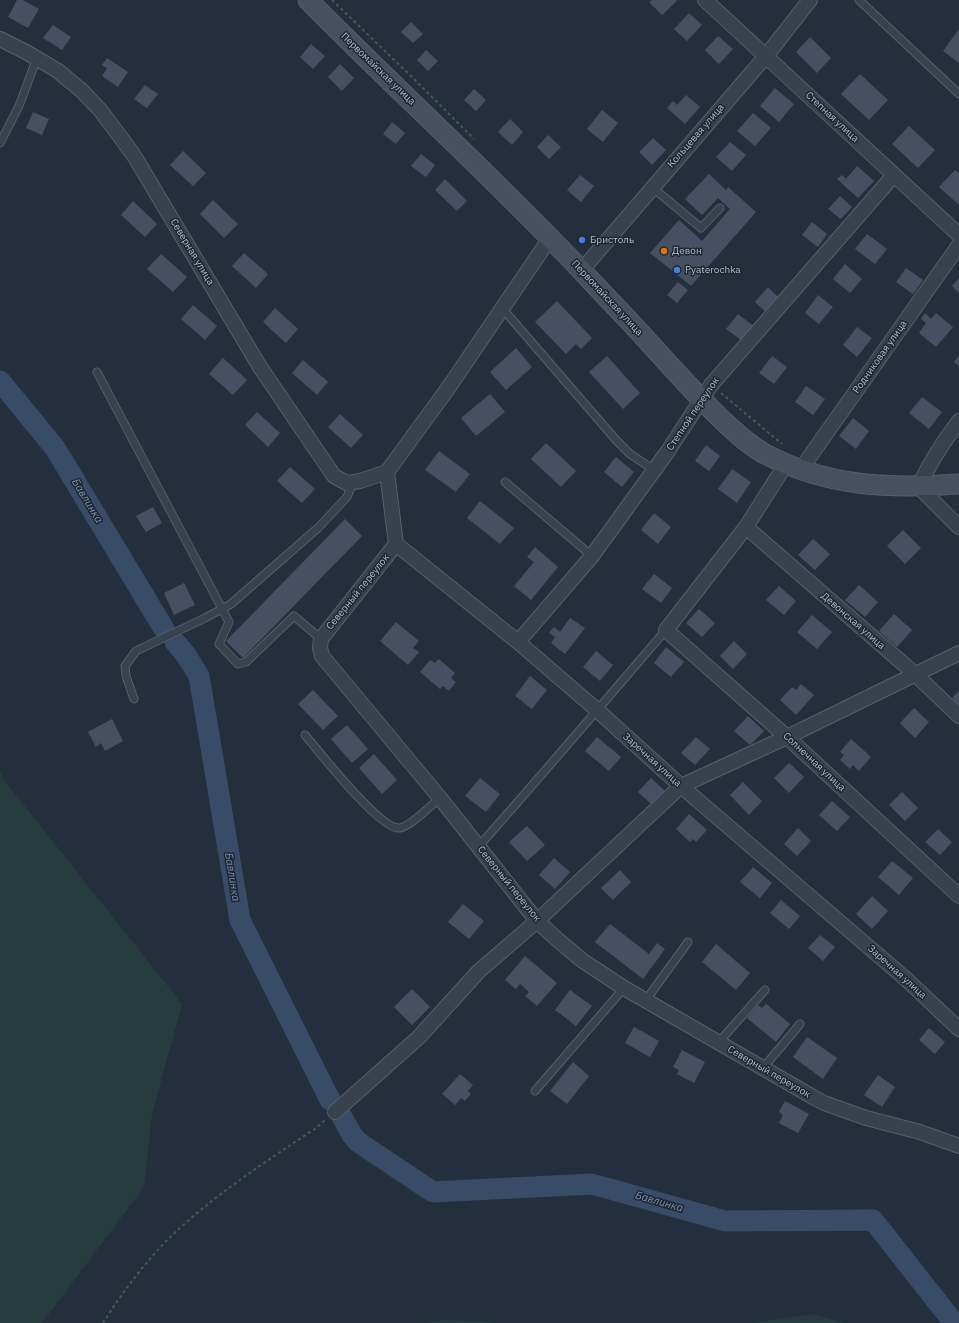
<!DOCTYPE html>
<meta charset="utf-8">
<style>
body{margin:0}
canvas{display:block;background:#242f3e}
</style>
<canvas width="959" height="1323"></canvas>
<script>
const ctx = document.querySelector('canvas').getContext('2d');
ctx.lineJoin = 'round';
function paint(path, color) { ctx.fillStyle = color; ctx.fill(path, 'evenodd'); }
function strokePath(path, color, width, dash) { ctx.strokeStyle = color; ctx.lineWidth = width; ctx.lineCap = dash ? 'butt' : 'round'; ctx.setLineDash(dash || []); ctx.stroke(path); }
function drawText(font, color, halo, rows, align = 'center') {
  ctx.font = font + ' "IBM Plex Sans",sans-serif'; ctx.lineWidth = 3; ctx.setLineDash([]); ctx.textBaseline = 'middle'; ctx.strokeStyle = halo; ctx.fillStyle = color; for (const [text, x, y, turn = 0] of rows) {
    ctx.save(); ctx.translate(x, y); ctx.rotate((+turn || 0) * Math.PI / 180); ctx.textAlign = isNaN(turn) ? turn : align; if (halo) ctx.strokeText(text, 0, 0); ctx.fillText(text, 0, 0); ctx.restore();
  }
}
const green = new Path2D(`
 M0,770l4,10 178,224 -30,110 -8,73 -102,136h-42z
 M812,1314l33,9h-92z
 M445,1320l51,3h-72z`);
const river = new Path2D(`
 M0,381l55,67 109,181
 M175,642l11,13 13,21 41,244 90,180
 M342,1117l10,18 6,7 75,50 159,-8 133,37 148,-1 81,103`);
const building = new Path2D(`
 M17,0h6l16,9 -11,19 -20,-11z
 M652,0h24l1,1 -15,14 -13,-13z
 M689,13l13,12 -15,16 -13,-12z
 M411,22l12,12 -10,9 -12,-11z
 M53,25l18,12 -9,13 -19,-12z
 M959,29v34l-16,-12z
 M718,36l15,13 -14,15 -14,-14z
 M810,37l21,21 -14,15 -21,-21z
 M311,44l14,12 -12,13 -13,-12z
 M426,50l12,11 -10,10 -11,-11z
 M107,58l21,14 -10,15 -16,-11 5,-8 -5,-3z
 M340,64l14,14 -12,13 -14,-14z
 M860,74l28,26 -19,20 -28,-26z
 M145,85l13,9 -11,14 -13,-9z
 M775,88l19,16 -15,18 -19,-16z
 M474,89l12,11 -10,11 -12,-11z
 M686,95l14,12 -15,17 -18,-16 6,-7 4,4z
 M602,110l16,13 -15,19 -16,-13z
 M33,112l16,7 -7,16 -16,-7z
 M753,113l18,15 -16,18 -18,-15z
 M510,119l13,13 -11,13 -14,-13z
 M392,122l13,11 -9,11 -13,-10z
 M909,126l26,24 -17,18 -26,-24z
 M548,135l13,12 -12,12 -12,-12z
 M653,138l13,12 -14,15 -13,-13z
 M730,142l16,13 -14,16 -16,-14z
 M183,151l23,22 -13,13 -23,-21z
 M421,154l14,11 -9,12 -15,-11z
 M857,166l17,15 -16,17 -21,-19 5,-4 4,4z
 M955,170l4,3v32l-20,-18z
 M709,174l17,16 2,-3 28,25 -65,74 -41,-33 29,-33 23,21 28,-32 -12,-11 -16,17 -17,-16z
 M580,175l14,11 -13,16 -14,-12z
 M445,179l22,22 -10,10 -22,-21z
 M840,196l12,11 -11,12 -13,-10z
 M213,200l25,24 -14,14 -24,-24z
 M133,201l24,23 -12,13 -24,-22z
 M812,222l15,12 -9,13 -16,-12z
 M867,234l20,15 -12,15 -20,-15z
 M244,253l24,21 -12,14 -24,-22z
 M161,254l26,23 -14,15 -26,-23z
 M845,264l17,15 -12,14 -17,-14z
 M906,268l17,12 -10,14 -17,-12z
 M959,278v15l-7,-7z
 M678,282l10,8 -11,13 -10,-8z
 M768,287l15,15 -13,14 -15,-14z
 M818,295l15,12 -14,17 -14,-11z
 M557,301l35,37 -11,11 -5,-5 -10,10 -31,-32z
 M193,305l24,21 -12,14 -24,-21z
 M275,308l23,21 -12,14 -23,-21z
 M925,313l6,6 5,-6 17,14 -17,20 -17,-14 7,-10 -5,-4z
 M738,314l17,13 -11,15 -18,-13z
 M857,327l15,11 -15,19 -14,-12z
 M516,348l16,19 -26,23 -16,-18z
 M959,355v11l-5,-4z
 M607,356l33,37 -17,16 -34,-37z
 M772,356l15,11 -13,17 -15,-11z
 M223,358l24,22 -14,15 -24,-21z
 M303,360l25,22 -11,13 -25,-22z
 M806,386l19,13 -12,16 -18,-13z
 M490,394l15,18 -29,24 -15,-18z
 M922,397l20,15 -13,17 -20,-16z
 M257,412l23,21 -12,14 -23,-22z
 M340,414l23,21 -12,13 -23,-21z
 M853,418l16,13 -13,18 -17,-13z
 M546,443l30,28 -15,16 -30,-28z
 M706,445l14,11 -11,15 -14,-10z
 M439,451l31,23 -14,18 -31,-22z
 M616,457l18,15 -12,15 -18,-15z
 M290,467l25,22 -13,14 -25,-22z
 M732,469l19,13 -14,21 -19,-14z
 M480,501l34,27 -14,16 -33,-26z
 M153,507l9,16 -16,9 -10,-16z
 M654,513l17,14 -13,17 -17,-14z
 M345,519l17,17 -119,122 -17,-17z
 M903,530l18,18 -16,16 -18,-18z
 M813,539l17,15 -15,16 -17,-15z
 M535,547l23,20 -27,33 -17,-14 20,-24 -7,-5z
 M654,574l18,14 -11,15 -19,-14z
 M184,583l11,22 -21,10 -10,-22z
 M859,585l19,17 -13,15 -20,-17z
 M779,586l17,15 -12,14 -18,-15z
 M699,609l16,14 -13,14 -16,-14z
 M894,614l18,16 -15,17 -18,-16z
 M812,615l20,17 -15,17 -20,-17z
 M570,618l15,10 -20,26 -14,-11 4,-6 -6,-4 5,-6 6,5z
 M396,622l23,19 -6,7 6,4 -11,13 -28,-24z
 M734,641l13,13 -14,15 -13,-13z
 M666,647l18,15 -13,15 -17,-14z
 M596,651l17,14 -13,16 -17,-14z
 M439,659l16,14 -4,5 5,4 -7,9 -6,-5 -3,3 -20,-17 10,-12 5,3z
 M530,676l17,14 -15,19 -17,-13z
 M801,684l13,11 -18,20 -16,-15 12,-13 4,3z
 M313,690l25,26 -15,14 -25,-26z
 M959,691v14l-7,-7z
 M914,708l15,14 -14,16 -15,-15z
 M748,716l16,15 -14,14 -16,-14z
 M112,719l11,22 -18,10 -4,-8 -5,4 -8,-15z
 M347,725l21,24 -16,14 -21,-24z
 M597,737l24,20 -12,14 -24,-20z
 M696,737l14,12 -15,16 -14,-12z
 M851,739l20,18 -12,14 -6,-6 -3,4 -10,-9 4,-5 -4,-3z
 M374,754l23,26 -15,14 -23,-26z
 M789,763l15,14 -15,16 -15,-15z
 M480,778l20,16 -14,18 -21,-16z
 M651,778l14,13 -13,14 -14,-13z
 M743,782l19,19 -13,14 -19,-20z
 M902,792l16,16 -13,13 -16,-16z
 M832,801l18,16 -13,14 -18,-16z
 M689,814l18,16 -11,12 -3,-3 -3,3 -14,-13z
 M527,826l18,19 -18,16 -18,-19z
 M798,828l13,13 -14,15 -13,-12z
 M938,829l14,13 -12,13 -15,-13z
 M554,858l16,14 -15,17 -16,-14z
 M892,861l21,17 -14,17 -21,-18z
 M753,867l19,16 -12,15 -20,-16z
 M620,870l11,12 -18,18 -12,-12z
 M872,896l16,15 -16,18 -16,-15z
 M781,900l19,16 -11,13 -19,-16z
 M463,904l21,17 -15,18 -21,-17z
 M610,924l39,30 8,-11 8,6 -22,30 -48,-37z
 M820,935l15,12 -12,14 -15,-13z
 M716,944l34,29 -14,17 -34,-28z
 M525,956l32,27 -20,23 -12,-10 4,-4 -9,-8 -4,5 -11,-9z
 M412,989l18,18 -18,18 -18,-18z
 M570,990l22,16 -16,20 -21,-16z
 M766,1004l24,20 -14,18 -29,-24 11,-13 4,3z
 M634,1027l25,14 -9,16 -25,-14z
 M929,1028l16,14 -10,12 -16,-14z
 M807,1037l30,21 -14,21 -30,-22z
 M682,1050l23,12 -11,21 -17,-9 2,-4 -6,-3z
 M573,1062l16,14 -22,28 -17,-13z
 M460,1074l13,11 -5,6 3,3 -6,7 -4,-3 -6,7 -13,-11z
 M878,1075l17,12 -13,20 -18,-12z
 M785,1101l24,13 -11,19 -19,-10 4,-8 -4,-3z`);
const path = new Path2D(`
 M332,0l79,76 63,63
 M721,393l61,51
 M103,1323c22,-35 48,-69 78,-96 42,-38 89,-68 135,-99l10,-9`);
const lane = new Path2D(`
 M859,0l100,94
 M0,143l19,-37 18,-48
 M652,187l49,41 19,-20
 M502,308l114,132 14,14 24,16
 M97,372l132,250 -10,22 19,20 8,-2 48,-46 27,23
 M505,482l87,74
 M134,699l-8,-23 -1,-10 11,-15 69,-33 26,-14 88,-77 28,-30 6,-15
 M305,735c15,18 73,92 93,93 10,1 33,-23 42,-30
 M479,846c63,-71 125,-144 187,-216
 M646,1000l42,-58
 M718,1043l47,-53
 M763,1068l37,-44
 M535,1091l89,-103`);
const street = new Path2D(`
 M705,0l254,235
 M0,39l26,13 32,19 24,20 19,20 32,43 127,213 74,109 7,4 6,3 13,-2 27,-9 62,-85 101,-149
 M581,271l185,-215 44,-56
 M959,421c-16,21 -30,42 -40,66l40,40
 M786,464l-40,63 -80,103 121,107 172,159
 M801,469l158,-224
 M387,472l9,72 122,98 79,68 84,76 225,193 53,50
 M746,527l169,147 44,42
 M396,544l-75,95 -1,9 2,8 118,142 97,123 22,20 24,20 41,27 189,109 11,6 42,15 54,14 39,14
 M518,642l74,-86 76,-105 43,-66 183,-210
 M335,1112l84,-75 60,-66 58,-50 144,-135 106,-49 172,-84`);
const secondary = new Path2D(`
 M308,0c79,80 163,157 242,238 22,22 43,45 64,67 36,37 68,76 105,112 14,13 28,27 46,37 63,33 125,35 194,30`);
const markers = [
 [582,240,4,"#3f7fe0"],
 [664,251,4,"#e8710a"],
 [677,270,4,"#3f7fe0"]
];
const streetNames = [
 ["Первомайская улица",378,69,44],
 ["Степная улица",832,117,43],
 ["Кольцевая улица",696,136,-49],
 ["Северная улица",192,252,59],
 ["Первомайская улица",607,298,47],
 ["Родниковая улица",880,357,-55],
 ["Степной переулок",693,414,-56],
 ["Северный переулок",358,592,-51],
 ["Девонская улица",853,621,41],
 ["Заречная улица",652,760,42],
 ["Солнечная улица",814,762,43],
 ["Северный переулок",509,884,51],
 ["Заречная улица",897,972,42],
 ["Северный переулок",769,1072,30]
];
const poiNames = [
 ["Бристоль",590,240],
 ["Девон",672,251],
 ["Pyaterochka",685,270]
];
const waterNames = [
 ["Бавлинка",87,501,59],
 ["Бавлинка",232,877,81],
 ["Бавлинка",659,1202,16]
];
paint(green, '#263c3f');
strokePath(river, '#394c67', 21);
paint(building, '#455162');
strokePath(lane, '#565f6c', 9);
strokePath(street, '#565f6c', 16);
strokePath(secondary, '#565f6c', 21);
strokePath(path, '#44595c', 2, [3, 3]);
strokePath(lane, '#38414e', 7);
strokePath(street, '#38414e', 14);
strokePath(secondary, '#465061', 19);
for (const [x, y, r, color] of markers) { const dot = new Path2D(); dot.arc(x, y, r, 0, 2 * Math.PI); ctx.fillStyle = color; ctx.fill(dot); strokePath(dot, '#1d2633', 1.5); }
drawText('10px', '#b4bcc9', '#1d2633', streetNames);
drawText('10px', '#b4bcc9', '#1d2633', poiNames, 'left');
drawText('italic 11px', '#7c92b1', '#1d2633', waterNames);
</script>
